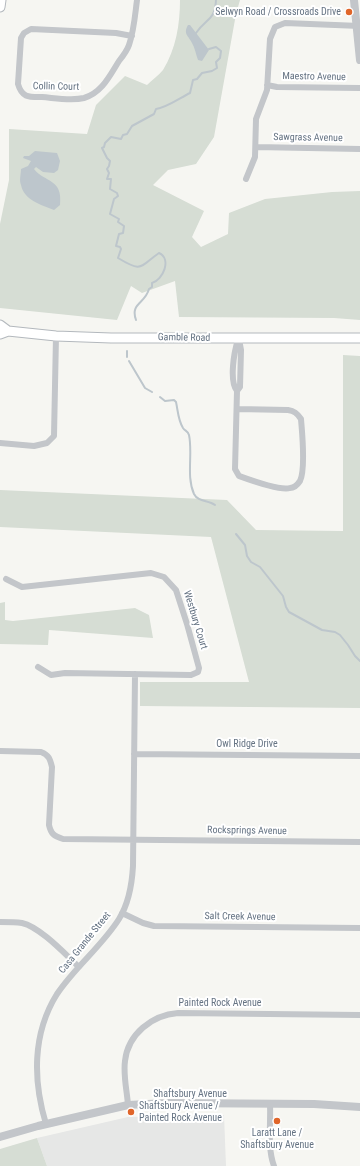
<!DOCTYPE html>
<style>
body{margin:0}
canvas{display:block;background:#f6f6f2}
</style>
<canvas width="360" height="1166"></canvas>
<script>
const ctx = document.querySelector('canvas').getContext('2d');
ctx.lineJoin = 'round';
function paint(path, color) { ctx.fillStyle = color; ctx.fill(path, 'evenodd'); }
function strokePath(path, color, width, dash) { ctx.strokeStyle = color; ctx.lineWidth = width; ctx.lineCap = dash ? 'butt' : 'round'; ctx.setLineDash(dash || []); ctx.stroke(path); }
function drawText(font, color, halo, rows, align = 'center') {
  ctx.font = font + ' "Roboto Condensed",sans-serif'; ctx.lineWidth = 4; ctx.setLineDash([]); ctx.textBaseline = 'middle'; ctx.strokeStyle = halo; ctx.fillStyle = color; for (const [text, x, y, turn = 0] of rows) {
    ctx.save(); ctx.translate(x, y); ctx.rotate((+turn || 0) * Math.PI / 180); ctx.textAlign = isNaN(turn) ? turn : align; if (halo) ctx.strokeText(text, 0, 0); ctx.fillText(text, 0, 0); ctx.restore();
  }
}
const built = new Path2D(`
 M224,1115l2,51h-179l-10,-28 91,-21z`);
const green = new Path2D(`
 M180,0h60l-4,14 -22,123 -18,27 -28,6 -15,15 51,26 -12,26 9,10 27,-13 1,-21 36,-14 67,-7 28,-1v129l-26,-2 -155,-1 -4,-36 -33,12 -11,-7 -14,34 -117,-12v-84l9,-44v-51l78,5 9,-29 29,-29 22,9c5,-5 12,-10 16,-15 13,-21 17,-46 17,-70z
 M343,355l17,1v352l-220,-2v-24h109l-38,-145 -211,-10v-37l227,10 29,30 87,1z
 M5,602v18l8,1 122,-13 14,7 4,23 -104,-8 -1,15 -48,-1v-41z
 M37,1138l10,28h-47v-17z`);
const water = new Path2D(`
 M188,25h2l19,25 -7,11 -4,-1c-2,-5 -3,-12 -6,-17 -4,-8 -9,-9 -4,-18z
 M35,151l22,2 3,8 -2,9 -4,3 -11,-1 -7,-5 -2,2c11,14 29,9 26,36l-6,5c-13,-5 -30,-10 -33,-25 -2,-5 0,-11 0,-16l7,-3 3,-5 -8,-3 1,-2h5z`);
const stream = new Path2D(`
 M196,33c10,-15 19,-12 20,-33
 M136,320c-6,-17 9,-16 13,-31l3,-2v-4c11,-3 20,-24 7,-30 -20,14 -16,20 -41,5l3,-9 -1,-2 -4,-1 3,-12 4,-1 1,-7 -6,-4 1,-3 -9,-5 4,-15 4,-3 -1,-3 -7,-4 1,-10h-4l2,-6 -2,-4 2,-3 1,-5 -3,-3 -5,-10 2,-1 1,-4 6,-6 10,2 2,-4 4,-1 5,-8 22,-12 2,-5c10,-1 24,-11 34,-16l3,-13 4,-1 5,-6 10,-2 5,-3 -1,-6 4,-4 1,-7 -5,-4 -7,2
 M127,351v6
 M129,361l16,27 7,4
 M160,397l5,4 9,-1 2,2c2,9 2,18 7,26 2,3 5,3 6,7 4,19 -3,41 5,59 4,8 14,6 21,11
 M236,534l9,11 2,11 4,6 9,5 23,29 3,11 3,5 33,18 13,2 5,3 8,10 7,11 5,5`);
const minor = new Path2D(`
 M132,36l-16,-3 -85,-4 -7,4 -3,5 -3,46c4,14 11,13 24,13 13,1 29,4 42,1 18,-5 26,-23 35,-37 4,-5 8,-10 10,-16 5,-14 6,-30 8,-45
 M267,85l10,2 83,1
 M256,147l104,2
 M246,179l9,-22 1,-38 11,-29 3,-51 5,-12 10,-4 75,3
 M237,391c-8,-10 -3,-39 1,-51
 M237,409l51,1c6,1 9,3 13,9 1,13 5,50 -1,62 -2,3 -6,7 -10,7 -10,3 -40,-8 -51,-12l-4,-7 2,-78 3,-4 1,-37 -2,-11
 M0,443l34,3 13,-3 7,-7 2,-100
 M6,579l16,8 129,-14 13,4 12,13 11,34 12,44 -1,4 -7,3 -126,-2 -14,2 -13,-8
 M0,751l41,1c8,3 9,7 11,15l-3,58c2,9 5,11 14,14l297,3
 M134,754l226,2
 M122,913l21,10 11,3 206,2
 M0,922c7,0 15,0 22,1 18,4 43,31 57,44
 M270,1104c1,20 -3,43 4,62
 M128,1105c-1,-14 -5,-30 -3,-44 3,-27 27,-46 53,-48l182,2
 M46,1124c-13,-43 -14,-90 11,-130 18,-27 45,-48 62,-75 10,-16 13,-35 14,-53l2,-192`);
const tertiary = new Path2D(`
 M354,0l6,60
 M0,1137l38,-11 90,-21 39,-2 147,1 46,3`);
const secondary = new Path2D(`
 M0,7l1,-7
 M0,325l8,6
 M0,334l8,-3 48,5 55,2h249`);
const markers = [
 [349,12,4,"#e06529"],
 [131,1112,4,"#e06529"],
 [277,1121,4,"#e06529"]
];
const poiNames = [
 ["Selwyn Road / Crossroads Drive",341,12],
 ["Shaftsbury Avenue /",139,1106,"left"],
 ["Painted Rock Avenue",139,1118,"left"],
 ["Laratt Lane /",277,1133,"center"],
 ["Shaftsbury Avenue",277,1145,"center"]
];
const streetNames = [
 ["Maestro Avenue",314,77,1],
 ["Collin Court",56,87,1],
 ["Sawgrass Avenue",308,138,1],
 ["Gamble Road",184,338,1],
 ["Westbury Court",195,620,73],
 ["Owl Ridge Drive",247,744],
 ["Rocksprings Avenue",247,831,1],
 ["Salt Creek Avenue",240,917,1],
 ["Casa Grande Street",85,943,-51],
 ["Painted Rock Avenue",220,1003],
 ["Shaftsbury Avenue",190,1094]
];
paint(built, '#e6e7e6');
paint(green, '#d6ddd4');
paint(water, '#bdc6cc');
strokePath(stream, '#bdc6cc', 2);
strokePath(secondary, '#b3b8bd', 11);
strokePath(minor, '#c3c6ca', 6);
strokePath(tertiary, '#c3c6ca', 8);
strokePath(secondary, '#fff', 9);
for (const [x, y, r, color] of markers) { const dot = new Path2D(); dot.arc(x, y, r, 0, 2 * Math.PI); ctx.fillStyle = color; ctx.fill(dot); strokePath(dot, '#fff', 1.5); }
drawText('10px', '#657383', '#fff', poiNames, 'right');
drawText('10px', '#657383', '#fff', streetNames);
</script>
